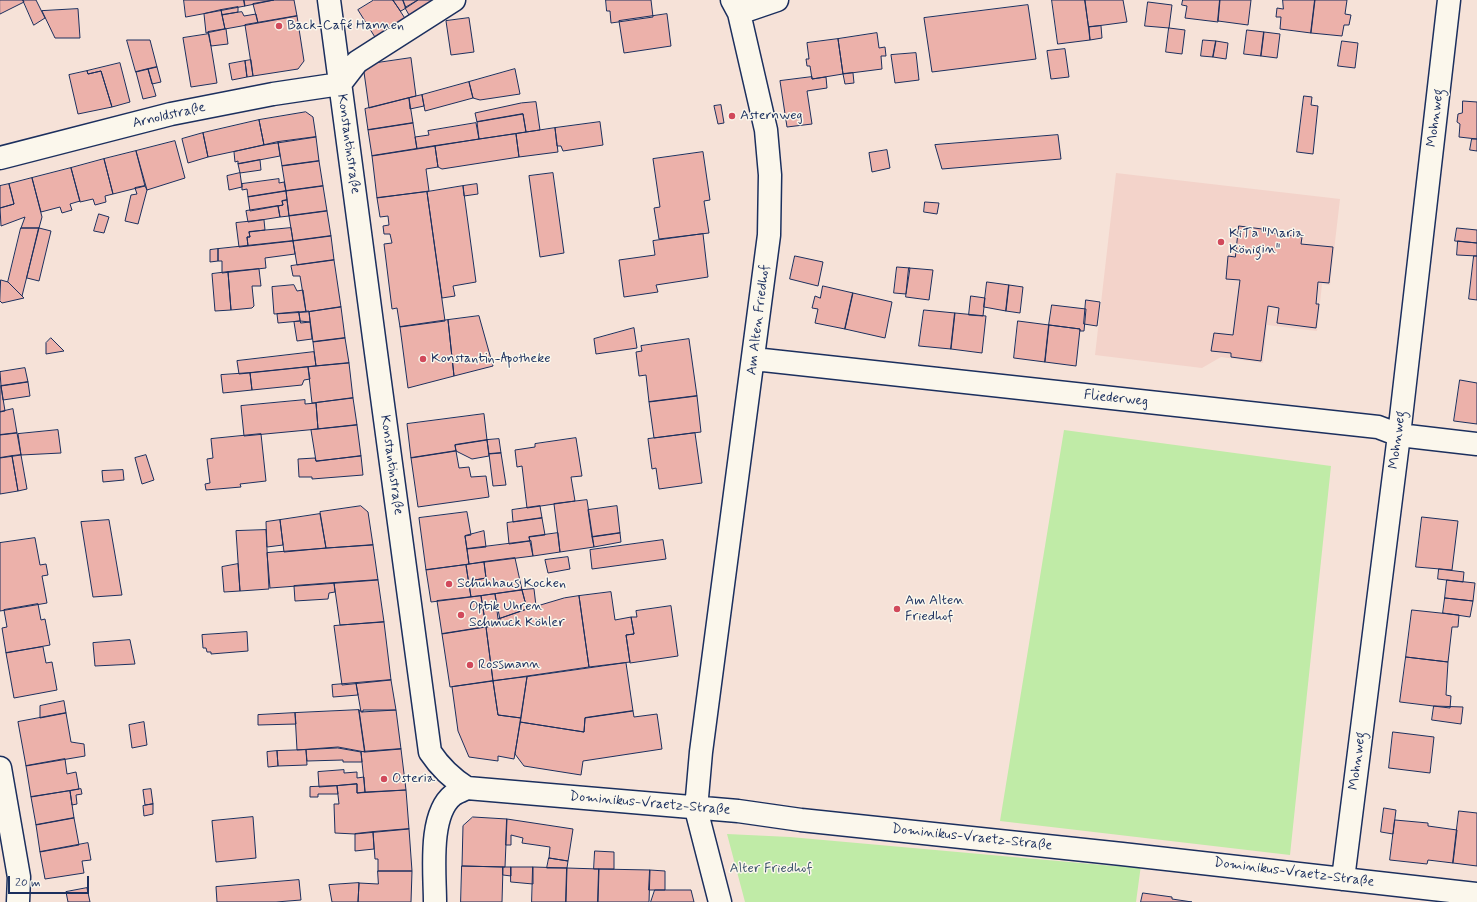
<!DOCTYPE html>
<meta charset="utf-8">
<style>
body{margin:0}
#map{position:relative;width:1477px;height:902px;overflow:hidden;background:#f6e2d8;font-family:Mynerve,sans-serif}
canvas{display:block}
.scale{position:absolute;left:8px;top:876px;width:81px;height:18px;box-sizing:border-box;border:2px solid #1b2f5e;border-top:0;padding-left:5px;font-size:12px;line-height:14px;white-space:nowrap;color:#1b2f5e;-webkit-text-stroke:3px #fbf7ec;paint-order:stroke}
</style>
<div id="map">
<canvas width="1477" height="902"></canvas>
<div class="scale">20 m</div>
</div>
<script>
const ctx = document.querySelector('canvas').getContext('2d');
ctx.lineJoin = 'round';
function paint(path, color) { ctx.fillStyle = color; ctx.fill(path, 'evenodd'); }
function strokePath(path, color, width, dash) { ctx.strokeStyle = color; ctx.lineWidth = width; ctx.lineCap = dash ? 'butt' : 'round'; ctx.setLineDash(dash || []); ctx.stroke(path); }
function drawText(font, color, halo, rows, align = 'center') {
  ctx.font = font + ' Mynerve,sans-serif'; ctx.lineWidth = 3; ctx.setLineDash([]); ctx.textBaseline = 'middle'; ctx.strokeStyle = halo; ctx.fillStyle = color; for (const [text, x, y, turn = 0] of rows) {
    ctx.save(); ctx.translate(x, y); ctx.rotate((+turn || 0) * Math.PI / 180); ctx.textAlign = isNaN(turn) ? turn : align; if (halo) ctx.strokeText(text, 0, 0); ctx.fillText(text, 0, 0); ctx.restore();
  }
}
const built = new Path2D(`
 M1116,173l224,26 -10,86 -8,-1 -5,47 -50,-6 -4,38 -42,-6 -19,11 -107,-13z`);
const green = new Path2D(`
 M1064,430l267,36 -41,389 -290,-34z
 M727,834l63,3 324,29 27,-1 -5,37h-391z`);
const building = new Path2D(`
 M0,0h23l1,2 -24,12z
 M23,0h13l9,18 -11,7z
 M184,0h60l1,6 -59,11z
 M244,0h30l-29,6z
 M274,0h20l3,16 -39,7 -5,-19z
 M374,0h19l15,23 -30,19 -20,-32z
 M393,0h10l3,8 -5,3z
 M403,0h15l-12,8z
 M418,0h21l-27,20 -7,-12z
 M606,0h45l2,17 -42,6 -1,-12h-3z
 M1052,0h33l5,40 -32,4z
 M1085,0h38l4,22 -38,5z
 M1183,0h37l-2,22 -33,-4 2,-12 -5,-1z
 M1220,0h31l-3,25 -30,-4z
 M1283,0h32l-4,33 -31,-4 1,-12h-5l1,-9 6,1z
 M1315,0h32l-2,14 6,1 -2,10h-5l-2,11 -31,-3z
 M1148,2l24,3 -3,23 -24,-2z
 M1028,5l8,54 -104,13 -8,-54z
 M238,7v5l-16,3 -1,-5z
 M78,9l2,29h-25l-13,-27z
 M221,10l4,19 -19,4 -2,-19z
 M242,12l2,4 12,-2 2,9 -33,6 -3,-14z
 M667,14l4,32 -47,7 -5,-32z
 M297,16l7,45 -6,8 -45,7 -8,-51z
 M469,18l5,34 -23,3 -5,-34z
 M1101,26l1,12 -12,2 -1,-13z
 M1169,28l16,2 -3,24 -16,-2z
 M226,29l2,15 -17,2 -3,-14z
 M1247,30l17,2 -3,24 -17,-2z
 M1264,32l16,2 -3,24 -16,-2z
 M877,33l2,15 6,-1 1,9h-5l1,13 -39,5 -5,-35z
 M209,34l8,49 -26,4 -8,-49z
 M838,39l5,35 -31,5 -2,-13h-3l-1,-7h3l-2,-16z
 M127,40h23l7,27 -21,5z
 M1203,40l13,1 -3,16 -12,-1z
 M1216,41l12,2 -2,16 -13,-2z
 M1342,41l16,2 -3,25 -17,-2z
 M1065,49l4,28 -18,2 -4,-28z
 M916,53l3,27 -24,3 -4,-28z
 M411,58l5,38 -47,12 -6,-43z
 M251,60l2,16 -6,1 -2,-16z
 M245,61l2,16 -15,3 -3,-16z
 M120,63l10,39 -18,5 -11,-36 -13,3 -1,-3z
 M157,67l4,15 -9,2 -4,-15z
 M148,69l8,27 -13,3 -7,-27z
 M515,69l5,25 -40,6 -7,-2 -4,-16z
 M87,71l1,3 13,-3 11,36 -34,7 -9,-39z
 M853,73l1,10 -9,1 -2,-10z
 M812,77v2l14,-2 1,11 -20,3 5,33 -25,3 -7,-46z
 M469,82l4,16 -48,13 -3,-16z
 M422,95l2,11 -14,3 -1,-11z
 M1304,96l8,1 -1,8 7,1 -5,48 -16,-2z
 M409,98l4,25 -45,7 -3,-21z
 M1463,101l14,1v37l-18,-2 1,-13 -3,-2 1,-8 4,-1z
 M536,102l4,28 -14,2 -3,-18 -46,8 -2,-9 46,-10z
 M721,105l3,18 -6,1 -4,-18z
 M306,112l7,5 3,20 -52,8 -5,-25z
 M523,114l3,18 -47,7 -2,-17z
 M259,120l5,25 -56,12 -5,-24z
 M600,122l3,23 -40,6 -2,-5h-4l-2,-18z
 M413,123l4,26 -45,7 -4,-26z
 M476,123l3,16 -62,10 -2,-12 14,-2 -1,-4z
 M555,128l3,24 -39,5 -3,-23z
 M203,133l5,24 -20,6 -6,-24z
 M516,134l3,23 -77,12 -4,-2 -3,-21z
 M1058,135l3,24 -119,10 -7,-24z
 M316,137l3,24 -37,5 -4,-24z
 M1472,139h5v12l-7,-1z
 M175,141l10,37 -38,12 -11,-39z
 M278,142l2,14 -42,8v-3l-3,1 -1,-10z
 M435,146l3,21 -12,2 3,22 -52,7 -5,-42z
 M887,150l3,18 -18,4 -3,-19z
 M136,151l9,35 -32,8 -9,-35z
 M703,152l7,48 -6,1 5,32 -50,6 -5,-31 6,-1 -7,-48z
 M104,159l9,35 -8,2 1,6 -11,3 -2,-6 -13,3 -9,-34z
 M260,160l1,10 -21,3 -2,-9z
 M319,161l4,25 -37,5 -4,-25z
 M71,168l9,33 -10,3 2,6 -10,3 -2,-6 -19,5 -9,-34z
 M240,173l2,14 -13,3 -2,-14z
 M553,173l11,80 -24,4 -11,-81z
 M32,178l10,39 -3,11h-18l4,-11 -24,9 -1,-18 14,-4 -5,-20z
 M279,179v4l5,-1 2,9 -38,6 -1,-8 -5,1v-6z
 M9,184l5,20 -14,4v-22z
 M477,184l1,10 -14,2 -1,-10z
 M145,186l2,4 -9,34 -13,-3 6,-26 6,-1 -2,-6z
 M323,186l4,25 -38,5 -3,-25z
 M463,186l13,96 -23,4 2,10 -13,2 -15,-106z
 M286,191l1,9 -5,1 1,4 -33,6 -2,-14z
 M427,192l18,129 -45,6 -3,-19 -5,1 -8,-65 8,-1 -2,-9h-6l-1,-8 6,-1 -1,-9 -8,1 -3,-19z
 M287,200l2,16 -9,1 -2,-11 5,-1 -1,-4z
 M925,202l14,1 -2,11 -13,-2z
 M278,206l2,11 -32,5 -2,-11z
 M327,211l4,25 -38,5 -4,-25z
 M99,214l10,3 -5,16 -10,-2z
 M264,220l1,10 -16,2 1,5h-3l1,9 -9,1 -3,-24z
 M1239,226l23,3v3l40,5 -1,7 32,3 -4,36 -11,-1 -2,22h3l-3,24 -39,-5 2,-15 -11,-2 -7,55 -30,-4v-4l-20,-2 3,-18 19,2 7,-55 -14,-1 2,-23 7,1z
 M21,228h18l-17,68 -14,-14z
 M39,228l12,3 -12,50 -12,-3z
 M291,228l2,13 -45,5 -1,-9h3l-1,-5z
 M1457,228l20,2v13l-22,-2z
 M703,234l5,43 -52,8 2,7 -34,5 -5,-37 36,-5 -2,-14z
 M331,236l3,24 -37,5 -4,-24z
 M293,241l2,13 -30,4 1,10 -44,5v-12h-4v-12z
 M1458,241l19,2v13l-20,-1z
 M218,249v12l-8,1v-12z
 M795,256l28,6 -5,24 -28,-7z
 M1474,256h3v44l-8,-1z
 M334,260l7,47 -35,5 -6,-36h-7l-2,-10z
 M897,267l13,1 -4,26 -12,-1z
 M909,268l24,2 -4,30 -23,-3z
 M259,269l2,17h-9l2,20 -2,2 -21,2 -3,-38z
 M228,272l3,38 -16,1 -3,-37z
 M1,280l7,2 16,16 -22,5 -2,-2z
 M987,282l22,3 -3,26 -22,-4z
 M294,285l3,6 6,-1 3,22 -32,2 -2,-27z
 M1009,285l14,2 -3,26 -14,-2z
 M823,286l30,7 -8,36 -30,-6 3,-14 -6,-1 3,-12 5,2z
 M853,293l39,9 -7,36 -40,-9z
 M971,296l14,2 -2,18 -14,-1z
 M1086,300l14,2 -3,24 -13,-2z
 M1052,305l34,4 -2,22h-4v-2l-31,-4z
 M341,307l4,31 -32,4 -4,-30z
 M924,310l31,3 -4,36 -32,-3z
 M299,312l1,9 -22,2 -1,-9z
 M299,312l10,-1 1,11 -9,1z
 M955,313l31,3 -4,37 -31,-4z
 M479,316l14,50 -39,10 -6,-56z
 M448,320l6,56 -46,12 -8,-61z
 M300,321l10,1 2,17 -15,2 -3,-19z
 M1018,321l31,4 -4,37 -31,-4z
 M1049,325l31,4 -4,37 -31,-4z
 M634,328l3,20 -41,6 -2,-15z
 M51,338l13,13 -18,3v-11z
 M345,338l4,25 -33,3 -3,-24z
 M689,339l8,57 -48,6 -3,-27 -7,1 -3,-24 6,-1 -1,-5z
 M314,352l2,14 -77,8 -2,-13z
 M349,363l4,35 -41,5 -4,-36z
 M308,367l2,12 -6,1 -2,5 -50,5 -2,-17z
 M25,368l3,14 -27,4 -1,-14z
 M250,373l2,17 -29,3 -2,-18z
 M1460,380l17,3v41l-23,-3z
 M28,382l2,14 -27,4 -2,-14z
 M1,386l4,25 -5,1v-25z
 M697,396l4,36 -47,6 -5,-36z
 M353,398l4,27 -39,4 -2,-26z
 M305,400v4l11,-1 2,26 -74,7 -3,-30z
 M13,409l4,24 -17,2v-23z
 M484,414l3,26 -32,5 1,6 -45,7 -4,-34z
 M357,425l4,31 -45,5 -5,-31z
 M58,430l3,23 -40,2 -3,-21z
 M17,433l4,22 -21,3v-23z
 M695,433l7,50 -43,6 -3,-21 -4,1 -4,-30z
 M261,434l5,47 -26,3 1,3 -35,3 -1,-6 5,-1 -3,-24 6,-1 -2,-19z
 M576,438l6,38 -11,1 4,24 -48,7 -5,-42 -5,1 -2,-17 20,-3v-3z
 M499,439l2,14 -12,1 -2,-14z
 M487,440l2,16 -17,3 -16,-8 -1,-6z
 M456,451l3,17 10,-1 2,10 15,-1 3,21 -71,10 -7,-49z
 M501,453l5,32 -13,1 -4,-32z
 M21,455l6,34 -9,2 -6,-35z
 M146,455l8,25 -12,4 -7,-26z
 M12,456l6,35 -18,3v-36z
 M361,456l2,19 -51,4v-2h-13l-1,-18 17,-1 1,3z
 M123,470l1,10 -21,2 -1,-11z
 M587,500l7,47 -34,5 -6,-48z
 M361,506l7,6 5,33 -47,3 -6,-36z
 M540,506l2,12 -29,4 -1,-12z
 M617,506l3,27 -28,4 -4,-27z
 M467,512l4,23 -6,1 4,28 -43,6 -7,-52z
 M320,514l6,34 -42,4 -4,-32z
 M1422,517l36,4 -6,49 -36,-3z
 M542,518l3,17 -16,2 1,4 -21,3 -2,-21z
 M109,520l13,75 -29,2 -12,-75z
 M280,520l3,25 -16,2 -1,-25z
 M266,530l3,59 -29,2 -4,-60z
 M484,531l2,16 -19,2 -2,-13z
 M558,533l2,19 -27,4 -4,-19z
 M620,533l1,9 -27,5 -2,-10z
 M35,538l5,27 6,-1 2,11 -6,1 5,27 -47,8v-68z
 M663,540l3,19 -74,10 -2,-19z
 M531,541l2,15 -64,8 -2,-15z
 M373,545l5,35 -108,8 -3,-35z
 M568,557l2,12 -22,4 -3,-13z
 M515,558l7,32 -51,7 -2,-12 6,-1v-4l11,-2 -2,-16z
 M484,562l2,16 -11,2v4l-6,1 -3,-20z
 M238,564l2,27 -16,1 -2,-25z
 M466,565l5,32 -40,5 -5,-32z
 M1439,569l25,3 -1,10 -25,-3z
 M378,580l6,42 -44,3 -6,-42z
 M1447,580l28,3 -2,18 -28,-3z
 M334,583l1,9 -6,1 -1,6 -33,2 -1,-15z
 M534,589l2,17 -9,3 -5,-19z
 M522,590l5,19 -29,10 -3,-25z
 M611,592l4,28 16,-3 3,17 -8,1 4,27 -41,5 -10,-71z
 M495,594l6,31 -15,2 -5,-31z
 M481,596l5,31 -44,7 -5,-33z
 M579,596l10,71 -96,14 -7,-54 15,-2 -3,-6 29,-10 37,-11z
 M1445,598l28,3 -3,16 -27,-4z
 M38,604l3,16 4,-1 5,26 -44,8 -4,-25 5,-1 -3,-17z
 M671,606l7,50 -48,7 -4,-28 8,-1 -3,-17h6l-1,-6z
 M1412,610l47,5 -1,12h-6l-4,35 -42,-5z
 M384,622l7,58 -49,5 -8,-59z
 M486,627l7,54 -43,6 -8,-53z
 M247,632l1,19 -37,3v-2h-4l-1,-4h-3l-1,-13z
 M130,640l5,24 -40,2 -2,-23z
 M43,647l3,16 6,-1 5,28 -43,8 -8,-45z
 M1406,657l42,5 -2,33 5,1 -1,12 -50,-6z
 M626,663l7,48 -48,7 -1,14 -64,-10 7,-45z
 M527,677l-6,41 -23,-3 -5,-34z
 M391,680l5,30 -35,2 -5,-29z
 M493,681l5,34 23,3 -7,41 -16,-3v5l-29,-4 -11,-26 -6,-44z
 M356,683l2,12 -25,2 -1,-12z
 M64,701l2,12 -26,5v-12z
 M1434,706l29,1 -2,17 -29,-4z
 M359,710l6,42 -27,-5 -41,3 -2,-37z
 M359,710l4,2v-2h33l5,39 -36,3z
 M633,711l1,6 23,-3 5,35 -79,12 -2,14 -57,-9 -9,-12 5,-32 64,10 1,-14z
 M66,713l5,29 13,2 1,12 -59,10 -8,-44z
 M295,713l1,11 -38,1v-10z
 M144,722l3,23 -15,3 -3,-23z
 M1393,732l41,5 -4,36 -41,-5z
 M338,748l23,4 1,10h-19v-2l-36,1 -1,-11z
 M401,749l5,41 -41,2 -4,-40z
 M306,750l1,15 -29,1 -1,-15z
 M277,751l1,15 -10,1 -1,-15z
 M65,759l2,15 9,-2 3,17 -48,8 -5,-31z
 M344,770v3l13,-1v6l7,-1 1,15 -8,1v-9l-38,3 -1,-15z
 M357,784v9l49,-3 3,39 -54,5 -20,-1 -1,-29h5l-2,-18z
 M337,786l1,8h-20v3h-8v-10z
 M81,789l1,5 -6,1 1,9 -5,1 -2,-14z
 M151,789l2,15 -8,1 -2,-15z
 M70,791l4,27 -38,7 -5,-28z
 M153,804v10l-9,2 -1,-10z
 M1384,808l12,2 -3,24 -12,-2z
 M1459,811l18,2v53l-24,-3z
 M253,817l3,41 -40,4 -4,-41z
 M473,817l34,2 -2,48 -43,-1 1,-40z
 M74,818l5,27 -39,7 -4,-27z
 M507,819l66,10 -5,32 -19,-3 1,-11 -28,-4 1,-5 -12,-3v10h-5z
 M1395,820l33,3v3l29,4 -4,33 -25,-3 -1,4 -37,-4z
 M409,829l3,42h-34v-12h-3l-2,-27z
 M373,832l1,17 -19,2v-17z
 M88,843l3,17 -9,1 2,12 -39,6 -5,-27z
 M595,851l19,1v17h-20z
 M549,858l19,3 -1,7h-20z
 M462,866l41,1 -1,35h-41z
 M503,867h8v9l-8,-1z
 M511,867h22v17l-22,-2z
 M533,867l34,1 -1,34h-34z
 M567,868l32,1 -1,33h-32z
 M599,869l51,1 -1,32h-51z
 M650,870l15,1v19h-16z
 M378,871h34l-1,31h-53l1,-19 19,1z
 M299,880l2,20 -25,2h-59l-1,-15z
 M359,883l-1,19h-26l-3,-17z
 M87,888l3,14h-22l-2,-10z
 M655,890h36l3,12h-43z
 M1143,893l29,4v2l20,3h-51z`);
const minor = new Path2D(`
 M329,0c33,251 67,501 101,752 10,15 21,26 37,36l271,23 63,9 321,34 355,40
 M739,13l38,-13
 M340,84l17,-22 97,-62
 M0,158l171,-44 102,-20 67,-10
 M754,359l624,68 21,8 78,9
 M0,768l19,109 -1,25
 M1343,879l56,-444 50,-435
 M435,902c0,-29 -7,-87 18,-107 4,-3 10,-5 14,-7
 M720,902l-24,-93 5,-57 68,-517 1,-60 -4,-45 -27,-117 -7,-13`);
const markers = [
 [279,26,4,"#d1495b"],
 [732,116,4,"#d1495b"],
 [1221,242,4,"#d1495b"],
 [423,359,4,"#d1495b"],
 [449,584,4,"#d1495b"],
 [897,609,4,"#d1495b"],
 [461,615,4,"#d1495b"],
 [470,665,4,"#d1495b"],
 [384,779,4,"#d1495b"]
];
const poiNames = [
 ["Back-Café Hannen",287,26],
 ["Asternweg",740,116],
 ["KiTa \"Maria",1229,234],
 ["Königin\"",1229,250],
 ["Konstantin-Apotheke",431,359],
 ["Schuhhaus Kocken",457,584],
 ["Am Alten",905,601],
 ["Friedhof",905,617],
 ["Optik Uhren",469,607],
 ["Schmuck Köhler",469,623],
 ["Rossmann",478,665],
 ["Osteria",392,779]
];
const streetNames = [
 ["Arnoldstraße",169,116,-13],
 ["Mohnweg",1436,118,-83],
 ["Konstantinstraße",348,144,82],
 ["Am Alten Friedhof",759,320,-83],
 ["Fliederweg",1116,399,6],
 ["Mohnweg",1398,440,-83],
 ["Konstantinstraße",391,465,82],
 ["Mohnweg",1358,761,-83],
 ["Dominikus-Vraetz-Straße",650,804,5],
 ["Dominikus-Vraetz-Straße",972,838,6],
 ["Dominikus-Vraetz-Straße",1294,873,7]
];
const parkNames = [
 ["Alter Friedhof",771,869]
];
paint(built, '#f3d3ca');
paint(green, '#c0eba7');
paint(building, '#ecb1aa');
strokePath(building, '#1b2f5e', 1);
strokePath(minor, '#1b2f5e', 25);
strokePath(minor, '#fbf7ec', 22);
for (const [x, y, r, color] of markers) { const dot = new Path2D(); dot.arc(x, y, r, 0, 2 * Math.PI); ctx.fillStyle = color; ctx.fill(dot); strokePath(dot, '#fbf7ec', 1.5); }
drawText('14px', '#1b2f5e', '#fbf7ec', poiNames, 'left');
drawText('14px', '#1b2f5e', '#fbf7ec', streetNames);
drawText('14px', '#3c556d', '#fbf7ec', parkNames);
</script>
